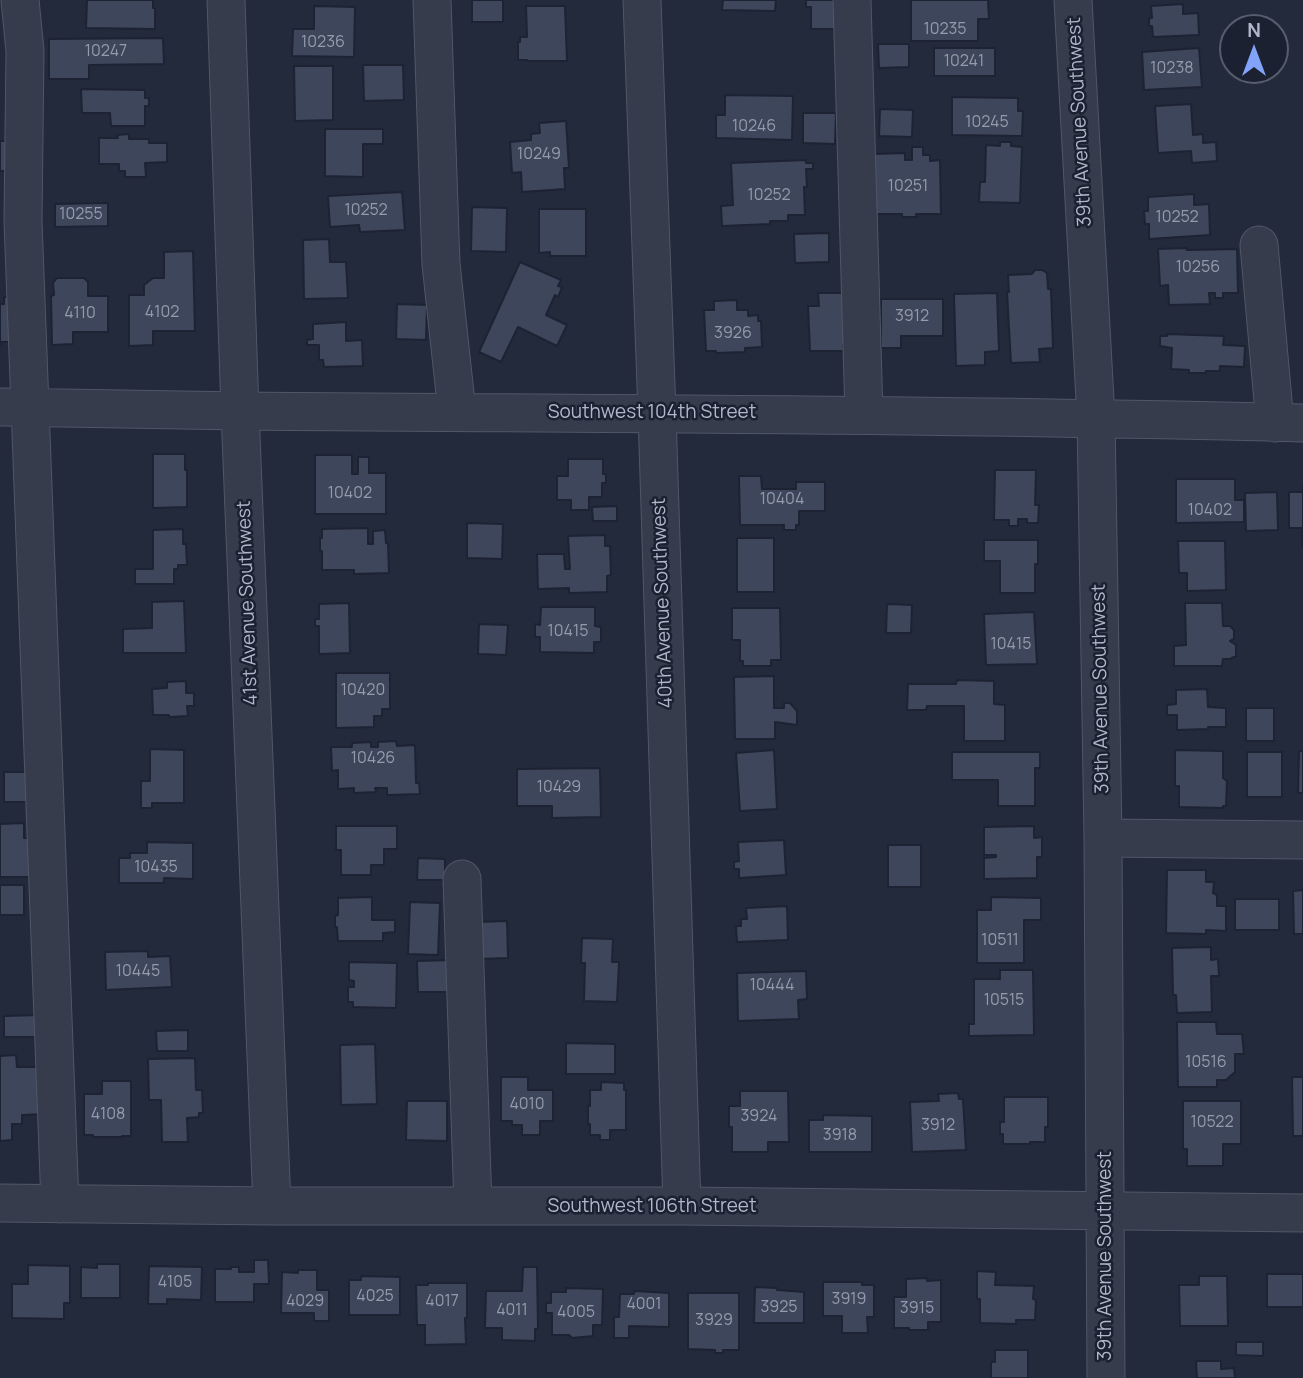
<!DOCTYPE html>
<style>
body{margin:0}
#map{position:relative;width:1303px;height:1378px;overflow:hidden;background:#222a3c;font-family:Manrope,sans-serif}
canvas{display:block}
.north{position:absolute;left:1219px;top:14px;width:70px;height:70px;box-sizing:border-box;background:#1b2131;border:2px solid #575d6d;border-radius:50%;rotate:0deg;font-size:19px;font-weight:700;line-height:28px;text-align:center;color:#b1b7c8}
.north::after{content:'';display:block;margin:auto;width:24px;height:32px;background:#83a3fb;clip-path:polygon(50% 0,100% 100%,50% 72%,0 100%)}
</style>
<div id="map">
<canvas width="1303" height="1378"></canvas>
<div class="north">N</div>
</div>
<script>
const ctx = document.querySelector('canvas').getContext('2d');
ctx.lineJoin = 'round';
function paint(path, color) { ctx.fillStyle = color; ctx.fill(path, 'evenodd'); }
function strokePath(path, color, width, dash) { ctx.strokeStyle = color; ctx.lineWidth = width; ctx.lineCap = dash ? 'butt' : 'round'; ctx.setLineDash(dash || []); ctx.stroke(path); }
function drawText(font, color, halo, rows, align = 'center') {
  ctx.font = font + ' Manrope,sans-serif'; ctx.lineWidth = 5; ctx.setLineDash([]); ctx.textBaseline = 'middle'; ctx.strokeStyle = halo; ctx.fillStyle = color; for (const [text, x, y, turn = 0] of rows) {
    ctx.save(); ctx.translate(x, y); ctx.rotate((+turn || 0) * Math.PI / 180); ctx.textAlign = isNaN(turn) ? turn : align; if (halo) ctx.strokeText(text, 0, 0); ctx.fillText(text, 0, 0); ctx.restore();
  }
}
const building = new Path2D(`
 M87,0h66v8h2v21l-69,-1z
 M472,0h31v22h-31z
 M723,0h53l-1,11 -53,-1z
 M806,0h31l1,29h-27v-22h-5z
 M911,0h77l1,19h-11v22h-67z
 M1183,4v10l15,-1 1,22 -46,2 -1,-11h-3v-8h3l-1,-12z
 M314,6l41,1 -1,50 -62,-1 1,-27h21z
 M526,6h39l2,55h-40v-1h-9v-18h2v-5h7z
 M163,38l1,26 -75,1v14h-40v-40z
 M878,44h31v23l-30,1z
 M934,48h61v28h-61z
 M1199,48l3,39 -58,3 -2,-38z
 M363,65h40l1,35 -40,1z
 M294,66h39v54l-38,1z
 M81,89l64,1v8h4v8h-4v20h-34l-1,-13h-28z
 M725,95l68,1 -1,44 -76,-2v-23h9z
 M952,97l66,1v13h5l-1,25 -70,-1z
 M1191,104l2,31 10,-1v9l13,-1 1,19 -25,2 -1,-12 -33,2 -3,-47z
 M880,109l33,1 -1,27 -33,-1z
 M803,113h33l-1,31 -32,-1z
 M566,121l3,47h-5l1,21 -43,3 -1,-20 -9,1 -2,-31 21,-2v-6l9,-1 -1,-10z
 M325,129h58v15h-20v33l-38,-1z
 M129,134v5h20v4h18v19l-22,1 1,14h-21v-6h-6v-7h-20v-26h19l-1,-3z
 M0,141h10v30h-10z
 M1000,142h11v4l11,1 -2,56 -41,-1 1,-20h5l1,-37 14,1z
 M912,147h11v8h7v6l10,-1 1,54h-25l1,3h-15v-3h-26l-2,-60 31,-1v7h7z
 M806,160v3h7v6h-7l1,18h-3l1,28h-17v6h-18v3l-48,2 -1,-20 12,-1 -2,-42z
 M402,192l3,38 -45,2 -1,-7 -29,2 -2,-31z
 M1194,194v11l15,-1 1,31 -61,4v-15h-4l-1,-13h4v-14z
 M108,203v23l-53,1v-23z
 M472,207l35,1 -1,44 -35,-1z
 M539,209h47v47h-36v-4l-11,1z
 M829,233v29l-34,1 -1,-29z
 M329,239l1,23h16l2,36 -44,1 -1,-59z
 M1187,248v2l50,-1 1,44h-15v5h-8v-5h-6l1,11 -41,1 -1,-20 -8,1 -2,-37z
 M193,251l2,80h-42v14l-24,1v-51h15v-10l9,-7h11v-26z
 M520,262l41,18 -3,6 4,1 -4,10 -3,-2 -9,20 21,10 -10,21 -39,-19 -17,35 -22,-10z
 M1035,270h7l5,3 1,16h3l2,59 -14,1 1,13 -29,1 -4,-71h2l-1,-17 24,-1z
 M57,278h27l4,4v14h20v36h-35v12l-21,1 -1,-49 3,-1 -1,-12z
 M818,293h24l3,8 5,44h-7l1,6h-34l-2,-45h11z
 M997,293l2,58 -14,1v13l-29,1 -2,-72z
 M4,297h5l7,45h-15l-1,3v-41h4z
 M881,299h62v37h-42v12h-20z
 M737,300v10h11v6l10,-1v6h3l1,26 -17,1v4l-29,1v-2h-10l-2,-41h10v-9z
 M397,304l30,1 -1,35 -30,-1z
 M346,322v19l16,-1 1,26 -39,1 -1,-7h-4v-15h-12v-5l6,-1v-15z
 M1167,334l57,2 -1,9 22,1 -1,21 -24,-1v5h-14l-1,2h-16v-3l-18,-1 1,-21 -12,-2v-10h7z
 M153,454h32v16h2v37l-34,1z
 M315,455h37v19h6v-17h11v16h17v41h-71z
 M568,459h35v15h3v9h-4v14h-13v13h-18v-10h-14v-24h11z
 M995,470h41l-1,35h4l-1,18h-11v-4h-9v7h-9v-6h-15z
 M739,476h22l1,13h34v-7h29v29h-26v14h-3v5h-12v-5h-44z
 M1176,479h59v21h9v22l-68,1z
 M1303,486v61h-1v-19h-13v-36h14z
 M1277,492l1,38 -32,1 -1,-38z
 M617,506v15h-24l-1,-14z
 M467,523l36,1 -1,35 -35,-1z
 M368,528v16h5v-13l12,-1 1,13h2l1,30 -35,1v-4h-32v-19h-2v-13h2v-9z
 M183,529v15h3l1,21h-9v4h-4v15h-39v-15h18v-39z
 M605,535v11h5l1,29 -4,1v16l-38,1v-5l-31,1 -1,-35h27l1,15h5l-2,-33z
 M737,538h37v54h-37z
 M984,540h54v24h-3v29h-35v-32h-16z
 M1178,541h47l1,49 -39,1v-18h-8z
 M184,601l2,52h-63v-24l29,-1v-26z
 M349,603l1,50 -31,1v-28h-4v-7h4v-15z
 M1185,603h37l1,23h7l4,4v9l-4,2 6,4v11l-6,3h-7l-1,7h-48v-20l12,-1z
 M887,604l25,1 -1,28h-25z
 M541,607h54v19l6,1v15h-7v11l-54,-1v-15h-5v-13l5,1z
 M732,608h48l1,52h-10v6h-28v-5h-3v-21h-8z
 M1034,612l3,52 -51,1 -2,-51z
 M479,624l29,1 -2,30 -28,-1z
 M336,673h54v36h-8v7h-8v11l-38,1z
 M774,676v32h10v-5h6l7,8v14l-22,-3v17h-40l-1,-62z
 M957,680l37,1v23l11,1v36h-41v-35h-37l-1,4h-19l1,-26h48z
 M186,681v12h8v13h-7l1,10 -19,1v-2h-16l-1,-26 15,-1v-6z
 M1207,689l1,18 18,1v19h-18v2l-31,1v-15h-10v-10l9,-1v-14z
 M1246,708h28v33h-28z
 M396,741l1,5 18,-1 1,38h3l1,11 -33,1v-7h-12l1,4 -22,1v-5l-16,1v-19l-6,1 -1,-24h21v-4l19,-1v5h7v-5z
 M150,749l34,1v53h-32v5h-11v-27h9z
 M774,750l3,59 -37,2 -4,-58z
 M1175,750l48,1v27l4,3 -1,25h-3v2l-44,-1v-21h-4z
 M1299,751h4v42h-5z
 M952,752h88v16h-5v38h-37v-26h-46z
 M1247,752h35v45h-35z
 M600,768l1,49 -49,1v-12h-35v-37z
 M4,772h30v30h-30z
 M24,823v15h11l4,39h-39v-53z
 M336,826h61v23h-13v16h-13v10h-30v-25h-5z
 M1034,826v12l8,-1v20h-5v21l-53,1v-21l12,-1v-2h-12v-28z
 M784,840l2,35 -47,3v-9h-5v-7l5,-1 -1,-19z
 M147,842l46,1v36l-29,-1v5h-45v-25h11v-5h17z
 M888,845h33v42h-33z
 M418,858l27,1v21h-28z
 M1167,870h39v12h8l-1,11 4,2v11h9v25l-20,-1v4l-40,-1z
 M0,885h24v30h-24z
 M1303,890v44h-9l-1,-43z
 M372,897v23h23v12l-12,1v8h-45l-1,-14h-2v-11l3,-1v-17z
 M991,897l50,1v22h-17v43h-47v-53h14z
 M1235,899h44v31h-44z
 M410,902l30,1 -2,52 -30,-1z
 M787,906l1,34 -51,2 -1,-16h5v-7h6l-1,-11z
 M507,921l1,37 -30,1 -1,-37z
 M582,938l31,1 -1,23h7l-2,40 -33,-1 1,-38h-4z
 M1211,947v13l7,-1 1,17h-8l1,36 -35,1 -1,-18h-3l-1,-47z
 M148,951v6l22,-1 2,31 -66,3 -1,-38z
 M451,960v32h-33l-1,-31z
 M349,962l48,1 -1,45 -43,-1v-5h-5v-15h6v-6l-5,-1z
 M1000,970h33l1,65 -65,1v-12h5v-45h26z
 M806,971l1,28 -9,1 1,19 -61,2 -1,-48z
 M40,1015v22h-36v-21z
 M1177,1022h39l1,12h25l2,20h-9v18l-9,8h-9v7h-39z
 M188,1030v21h-31l-1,-20z
 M566,1043l49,1v30h-49z
 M375,1044l2,60 -36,1 -1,-60z
 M16,1055l1,12h27l2,47 -24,1v9h-10v16l-12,1v-85z
 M195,1058l1,32h6l1,23h-4v4l-12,1 1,24h-26l-1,-42h-12l-1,-41z
 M501,1077h27v13h25v31h-13v14h-18v-10h-10v-4h-11z
 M1292,1077h11v59h-10z
 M102,1081h29v55h-9v1h-29v-2h-9v-41h18z
 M601,1082l23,1v7h2v40h-16v10h-10v-5h-10v-11h-2v-18h2v-16h11z
 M740,1091h48l1,51h-21v10h-36v-25h-3v-21h11z
 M958,1093l1,6h4l3,51 -54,2 -2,-50 29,-1 -1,-7z
 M1004,1097h44v30h-3v15h-15v2h-27v-10h-3v-12h4z
 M407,1101h40v40l-41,-1z
 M1183,1101h58v43h-18v22h-36v-17h-4z
 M823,1115l49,1v36h-63v-32h14z
 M254,1260h14l1,24h-15v18h-39v-33h16v-2h8v5h15z
 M97,1264h23v34h-39v-31l16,1z
 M28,1265l42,1v37h-6v16l-52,-1v-34h16z
 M149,1266l53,1 -1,33 -34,-1v5h-19z
 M523,1267h14l1,62h-3v12l-33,-1v-12h-17l1,-37h36z
 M298,1270h19v20h12v31h-15v-8h-33l1,-41 16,1z
 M977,1271l19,1 -1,13 39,1 -1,13 3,1 -1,20h-19v4l-36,-1v-24h-3z
 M1267,1274h36v33h-36z
 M361,1276l39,1v38h-51v-35h12z
 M1199,1276h28l1,50h-48l-1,-41h20z
 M927,1278v3l14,-1v42h-13v8h-19v-2h-15v-31h12v-18z
 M823,1282h39v3h12v32h-7l1,16h-26v-17h-19z
 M428,1283h39v35h-2l1,26 -41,1v-20h-8l-1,-40h12z
 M755,1287l22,1v2l27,2v31h-50z
 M566,1288l37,1 -1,36h-9v11l-21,2 -3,-3h-17v-22h-6v-10h5v-11h15z
 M634,1291l35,2v34l-40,-1v12h-15v-21h5l1,-23h14z
 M688,1293h51v57h-16v3h-8v-3l-27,-1z
 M1236,1342h27v14l-27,-1z
 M995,1350h33v28h-37v-16h4z
 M1196,1361h25v8l13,-1 1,10h-38z`);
const minor = new Path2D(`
 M20,0l5,51 -2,170 37,983
 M226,0l14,411 32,795
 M432,0l9,264 16,148
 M642,0l15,413 25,793
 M852,0l12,415
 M1073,0l23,418 7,420 3,540
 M1259,245l16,178
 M0,407c81,1 162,3 242,4 354,3 707,3 1061,12
 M1103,838l200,2
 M462,879l11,327
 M0,1203l272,3h410l621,7`);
const numberNames = [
 ["10235",945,30],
 ["10236",323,43],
 ["10247",106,52],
 ["10241",964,62],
 ["10238",1172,69],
 ["10245",987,123],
 ["10246",754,127],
 ["10249",539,155],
 ["10251",908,187],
 ["10252",769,196],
 ["10252",366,211],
 ["10255",81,215],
 ["10252",1177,218],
 ["10256",1198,268],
 ["4102",162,313],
 ["4110",80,314],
 ["3912",912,317],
 ["3926",733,334],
 ["10402",350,494],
 ["10404",782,500],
 ["10402",1210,511],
 ["10415",568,632],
 ["10415",1011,645],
 ["10420",363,691],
 ["10426",373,759],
 ["10429",559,788],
 ["10435",156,868],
 ["10511",1000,941],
 ["10445",138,972],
 ["10444",772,986],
 ["10515",1004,1001],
 ["10516",1206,1063],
 ["4010",527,1105],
 ["4108",108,1115],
 ["3924",759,1117],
 ["10522",1212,1123],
 ["3912",938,1126],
 ["3918",840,1136],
 ["4105",175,1283],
 ["4025",375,1297],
 ["3919",849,1300],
 ["4029",305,1302],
 ["4017",442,1302],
 ["4001",644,1305],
 ["3925",779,1308],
 ["3915",917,1309],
 ["4011",512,1311],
 ["4005",576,1313],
 ["3929",714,1321]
];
const streetNames = [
 ["39th Avenue Southwest",1080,122,-93],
 ["Southwest 104th Street",652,413],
 ["41st Avenue Southwest",248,603,-92],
 ["40th Avenue Southwest",663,603,-92],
 ["39th Avenue Southwest",1101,689,-91],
 ["Southwest 106th Street",652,1207],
 ["39th Avenue Southwest",1106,1256,-90]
];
paint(building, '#3e465c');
strokePath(building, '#1d2333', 2);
strokePath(minor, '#515767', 39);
strokePath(minor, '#363c4c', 37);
drawText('16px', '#949bad', null, numberNames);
drawText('19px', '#b1b7c8', '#1b2131', streetNames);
</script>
